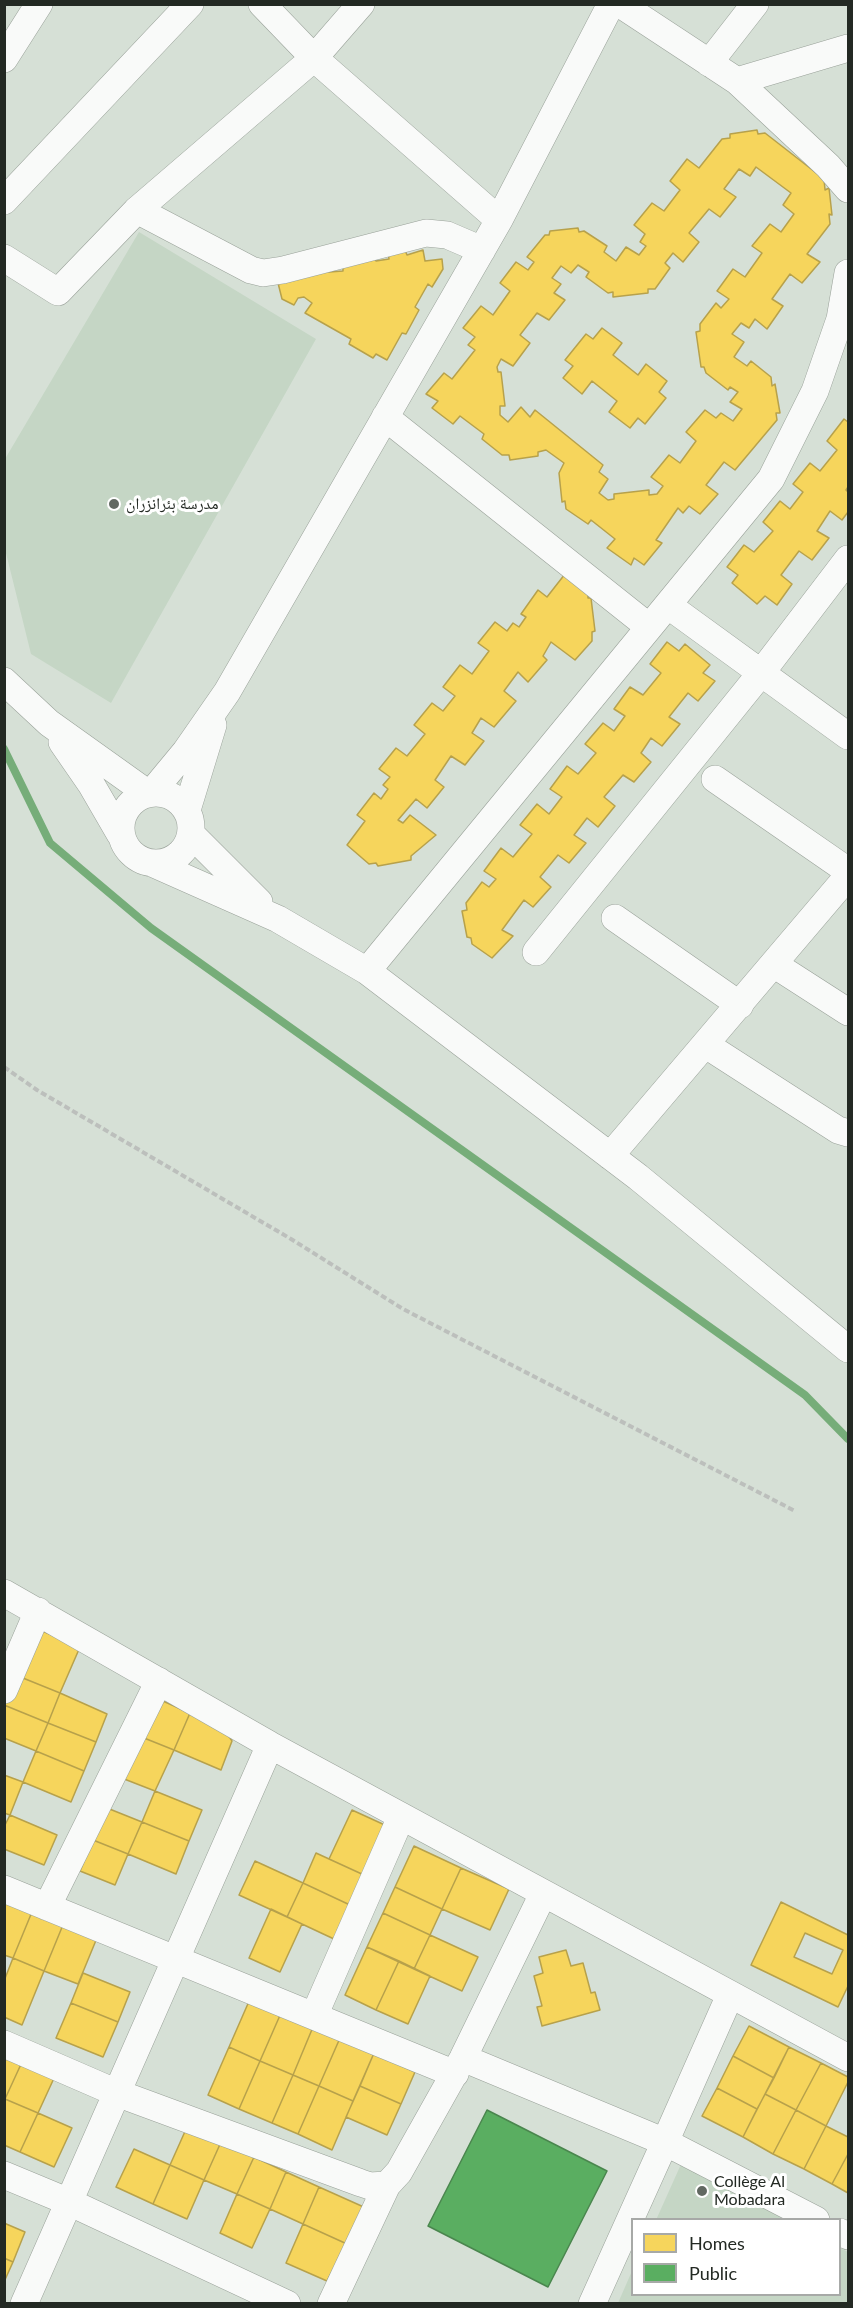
<!DOCTYPE html>
<meta charset="utf-8">
<style>
body{margin:0}
#map{position:relative;width:853px;height:2308px;overflow:hidden;background:#d6e0d6;font-family:Lato,sans-serif}
canvas{display:block}
.frame{position:absolute;inset:0;border:6px solid #232923;pointer-events:none}
.legend{position:absolute;left:631px;top:2218px;width:210px;height:78px;box-sizing:border-box;background:#fff;border:2px solid #a7a9a7;margin:0;padding:8px 10px;list-style:none;font-size:18px;color:#232923}
.legend li{display:flex;align-items:center;gap:12px;height:30px}
.legend b{width:30px;border:2px solid #a7a9a7}
</style>
<div id="map">
<canvas width="853" height="2308"></canvas>
<div class="frame"></div>
<ul class="legend">
<li><b style="height:16px;background:#f6d55c"></b>Homes</li>
<li><b style="height:16px;background:#5aae61"></b>Public</li>
</ul>
</div>
<script>
const ctx = document.querySelector('canvas').getContext('2d');
ctx.lineJoin = 'round';
function paint(path, color) { ctx.fillStyle = color; ctx.fill(path, 'evenodd'); }
function strokePath(path, color, width, dash) { ctx.strokeStyle = color; ctx.lineWidth = width; ctx.lineCap = dash ? 'butt' : 'round'; ctx.setLineDash(dash || []); ctx.stroke(path); }
function drawText(font, color, halo, rows, align = 'center') {
  ctx.font = font + ' Lato,"Noto Naskh Arabic",sans-serif'; ctx.lineWidth = 6; ctx.setLineDash([]); ctx.textBaseline = 'middle'; ctx.strokeStyle = halo; ctx.fillStyle = color; for (const [text, x, y, turn = 0] of rows) {
    ctx.save(); ctx.translate(x, y); ctx.rotate((+turn || 0) * Math.PI / 180); ctx.textAlign = isNaN(turn) ? turn : align; if (halo) ctx.strokeText(text, 0, 0); ctx.fillText(text, 0, 0); ctx.restore();
  }
}
const built = new Path2D(`
 M139,232l177,107 -205,364 -80,-49 -26,-105v-90z
 M682,2162l106,58h-132z
 M840,2248l8,4v51h-230l14,-32v23h208z`);
const homes = new Path2D(`
 M757,130l1,4 7,-1 59,46 1,11 4,-2 3,27 -3,-1 1,10 -23,30 13,8 -18,21 -12,-9 -18,25 11,7 -16,23 -12,-10 -6,9 -8,-5 -9,11 12,8 -10,15 13,9 4,-5 20,16 1,9 3,-2 5,29h-4l1,7 -42,50 -11,-8 -18,23 12,9 -18,20 -11,-8 -6,7 -5,-5 -22,32 6,3 -18,22 -10,-7 -3,7 -24,-17 8,-9 -24,-19 -3,4 -22,-15 -1,-8 -3,1 -3,-29 5,-10 -18,-13 -8,2v4l-28,4 -1,-5h-7l-20,-16 2,-5 -24,-18 -7,8 -21,-16 6,-7 -12,-7 18,-21 8,6 23,-29 -7,-5 7,-8 -12,-9 18,-22 12,9 17,-24 -10,-8 16,-21 12,8 6,-8 -7,-5 18,-22h4l1,-4 28,-3 1,4 5,-1 23,15 -3,6 12,9 10,-14 13,8 7,-9 -6,-4 5,-8 -11,-9 18,-22 12,8 16,-21 -10,-9 17,-22 12,9 23,-29 8,-1v-4zM756,167l35,26 -8,12 11,9 -13,18 -11,-8 -18,22 10,7 -17,24 -12,-8 -16,22 12,8 -8,9 -5,-5 -16,21v7l-4,1 5,35h3l2,6 22,17 2,-3 8,5 -8,10 12,7 -9,12 -12,-8 -5,5 -11,-8 -19,22 10,9 -16,22 -11,-8 -18,22 12,9 -6,8 -8,1v-5l-35,4v5l-6,1 -9,-7 9,-14 -9,-7 4,-7 -68,-55 -5,7 -9,-10 -13,15 -8,-7v-9h5l-4,-34h-3l-1,-5 4,-8 12,7 17,-23 -10,-8 17,-22 12,7 16,-20 -11,-7 7,-9 -9,-6 9,-12 10,7 7,-8 11,7 -3,5 22,16 5,-1v5l35,-4v-4h7l15,-21 -5,-5 8,-10 10,9 16,-20 -10,-9 20,-24 11,8 16,-20 -12,-8 15,-20 11,7z
 M405,250l2,5 16,-5 2,11 17,-2 1,10 -11,18 -4,-3 -13,23 4,3 -13,24 -4,-1 -15,27 -11,-6 -3,4 -24,-14 2,-5 -46,-26 7,-10 -8,-6 -6,1 -4,7 -12,-6 -4,-16 51,-16v5l14,-1v-4l32,-8 1,2 13,-2 -1,-6z
 M602,328l20,15 -9,12 25,20 8,-11 21,17 -8,11 7,6 -21,26 -7,-6 -8,10 -21,-16 8,-11 -25,-20 -10,13 -19,-16 10,-12 -8,-6 21,-26 7,5z
 M844,419l4,3v65l-2,3 2,2v20l-6,8 -12,-9 -13,20 12,7 -17,22 -13,-9 -18,24 11,9 -15,21 -12,-9 -8,8 -25,-21 6,-8 -11,-8 17,-22 10,7 19,-21 -10,-9 17,-21 10,8 13,-17 -10,-8 17,-21 10,8 17,-21 -10,-9z
 M565,574l23,17v7h3l4,33 -3,1v9l-17,19 -24,-18 -8,14 4,4 -19,22 -10,-10 -14,19 12,10 -22,26 -13,-9 -9,15 12,8 -19,24 -14,-9 -16,24 9,7 -17,21 -11,-9 -18,21 5,3 7,-8 26,20 -25,21v4l-33,6 -2,-3 -7,1 -22,-19 18,-24 -8,-6 17,-22 7,6 7,-10 -5,-4 7,-8 -11,-8 17,-21 11,8 18,-22 -11,-9 18,-22 11,8 12,-15 -12,-9 17,-22 12,9 17,-23 -11,-8 17,-21 12,9 6,-8 6,4 7,-10 -5,-3 17,-24 9,7z
 M667,642l12,9 6,-7 25,21 -7,8 12,8 -17,20 -10,-8 -19,24 11,7 -18,22 -11,-8 -10,15 10,9 -17,20 -11,-7 -19,22 11,9 -17,21 -11,-9 -13,17 12,8 -17,20 -11,-8 -18,22 11,10 -18,20 -9,-7 -22,30 11,6 -21,22 -20,-14 -1,-6 -4,-1 -5,-26 5,-1 -1,-7 16,-21 7,5 7,-8 -12,-8 17,-23 12,9 19,-23 -12,-9 17,-21 12,10 13,-17 -12,-8 17,-23 11,8 18,-21 -11,-9 18,-21 11,8 11,-15 -11,-7 16,-22 13,8 18,-22 -11,-9z
 M33,1627l47,20 -20,46 -47,-19z
 M13,1674l47,19 -12,30 -44,-18v-10z
 M60,1693l47,21 -11,28 -48,-19z
 M156,1698l34,15 -16,37 -35,-14z
 M4,1705l44,18 -12,28 -32,-13z
 M190,1713l31,11 11,17 -11,29 -47,-20z
 M48,1723l48,19 -12,29 -48,-20z
 M139,1736l35,14 -19,41 -36,-14z
 M36,1751l48,20 -13,31 -48,-20z
 M4,1775l19,7 -13,33 -6,-2z
 M155,1791l47,19 -13,31 -47,-19z
 M107,1808l35,14 -14,32 -35,-14z
 M352,1810l35,16 -23,49 -35,-16z
 M10,1815l47,20 -13,30 -40,-16v-22z
 M142,1822l47,19 -13,33 -48,-20z
 M93,1840l35,14 -13,31 -35,-14z
 M414,1846l47,22 -19,41 -47,-22z
 M316,1853l48,22 -14,30 -47,-22z
 M255,1861l48,22 -16,34 -48,-22z
 M461,1868l48,21 -19,41 -48,-21z
 M303,1883l47,22 -16,34 -47,-22z
 M395,1887l47,22 -12,26 -47,-22z
 M4,1895l30,12 -21,51 -9,-3z
 M781,1902l67,33v51l-10,21 -87,-42zM805,1933l38,17 -11,24 -38,-17z
 M34,1907l31,13 -21,51 -31,-13z
 M271,1909l31,15 -22,48 -31,-14z
 M383,1913l47,22 -16,34 -47,-22z
 M65,1920l34,13 -21,51 -34,-13z
 M430,1935l48,22 -16,34 -48,-22z
 M367,1947l32,14 -23,49 -31,-15z
 M566,1950l5,16 12,-3 8,30 4,-1 5,18 -58,16 -5,-19 5,-1 -8,-30 9,-3 -4,-16z
 M13,1958l31,13 -22,54 -18,-8v-36z
 M399,1961l31,15 -22,48 -32,-14z
 M83,1973l47,19 -12,30 -47,-19z
 M250,1999l31,14 -21,48 -31,-14z
 M71,2003l47,19 -15,35 -47,-19z
 M281,2013l32,14 -20,48 -33,-14z
 M749,2026l40,21 -15,31 -41,-22z
 M313,2027l27,11 -21,48 -26,-11z
 M340,2038l34,15 -21,48 -34,-15z
 M229,2047l31,14 -21,48 -31,-14z
 M789,2047l32,16 -25,47 -31,-16z
 M374,2053l41,19 -14,32 -41,-18z
 M4,2054l18,8 -17,37 -1,-1z
 M733,2056l41,22 -17,31 -40,-21z
 M260,2061l33,14 -21,48 -33,-14z
 M22,2062l33,14 -17,37 -33,-14z
 M821,2063l27,14v5l-22,44 -30,-16z
 M293,2075l26,11 -21,48 -26,-11z
 M319,2086l34,15 -21,49 -34,-16z
 M360,2086l41,18 -14,31 -41,-18z
 M717,2088l40,21 -14,28 -41,-21z
 M765,2094l31,16 -23,44 -30,-17z
 M5,2099l33,14 -18,39 -16,-7z
 M796,2110l30,16 -22,43 -31,-15z
 M38,2113l34,15 -18,39 -34,-15z
 M826,2126l22,11v17l-16,30 -28,-15z
 M187,2127l34,15 -17,38 -34,-15z
 M221,2142l33,15 -17,37 -33,-14z
 M134,2149l36,16 -17,39 -37,-17z
 M848,2154v39l-16,-9z
 M254,2157l32,15 -16,37 -33,-15z
 M170,2165l34,15 -17,39 -34,-15z
 M286,2172l33,15 -16,37 -33,-15z
 M319,2187l47,21 -19,36 -44,-20z
 M237,2194l33,15 -18,39 -32,-15z
 M4,2223l21,9 -12,30 -9,-4z
 M303,2224l44,20 -20,37 -41,-18z
 M4,2258l9,4 -9,20z`);
const public = new Path2D(`
 M487,2110l120,61 -59,116 -120,-61z`);
const stream = new Path2D(`
 M4,749l46,94 101,85 654,467 43,44`);
const path = new Path2D(`
 M4,1067l33,23 254,149 112,70 392,202`);
const minor = new Path2D(`
 M262,4l52,54 185,162
 M620,4l117,77 91,85 20,23
 M4,59l35,-55
 M709,63l46,-59
 M737,81l111,-33
 M4,201l186,-197
 M137,210l114,60 12,3 20,-3 143,-37 21,2 35,15
 M4,258l54,34 79,-82 177,-152 47,-54
 M385,417l264,210
 M669,606l179,130
 M4,681l45,42 98,70
 M62,742l29,42 29,50
 M715,779l133,92
 M152,792l34,-41 41,-59 272,-472 112,-216
 M121 828a35 35 0 1 1 70 0a35 35 0 1 1-70 0Z
 M187,810l26,-85
 M191,834l68,68
 M154,864l124,55 89,52 271,206 210,172
 M615,918l125,87
 M536,952l225,-279 87,-114
 M775,965l73,47
 M367,971l404,-492 44,-88 25,-72 8,-46
 M706,1045l132,85 10,3
 M610,1156l238,-280
 M4,1593l266,152 578,313
 M4,1690l34,-79
 M4,1889l451,185
 M47,1907l112,-226
 M730,1995l-65,147 151,78
 M314,2016l87,-199
 M4,2044l113,49 244,90 9,3 17,-1 12,-13 64,-114 80,-164
 M463,2058l202,84 -73,162
 M4,2175l65,27 218,102
 M840,2232l8,4
 M24,2304l246,-559
 M331,2304l56,-119`);
const markers = [
 [114,504,6,"#626962"],
 [702,2191,6,"#626962"]
];
const poiNames = [
 ["مدرسة بئرانزران",126,504],
 ["Collège Al",714,2182],
 ["Mobadara",714,2200]
];
paint(built, '#c5d6c5');
paint(homes, '#f6d55c');
strokePath(homes, '#b7a14b', 1.5);
paint(public, '#5aae61');
strokePath(public, '#4a864e', 1.5);
strokePath(stream, '#76ad79', 8);
strokePath(minor, '#99a199', 28);
strokePath(path, '#bcbfbc', 4, [6, 3]);
strokePath(minor, '#f9faf9', 27);
for (const [x, y, r, color] of markers) { const dot = new Path2D(); dot.arc(x, y, r, 0, 2 * Math.PI); ctx.fillStyle = color; ctx.fill(dot); strokePath(dot, '#fff', 2); }
drawText('16px', '#232923', '#fff', poiNames, 'left');
</script>
